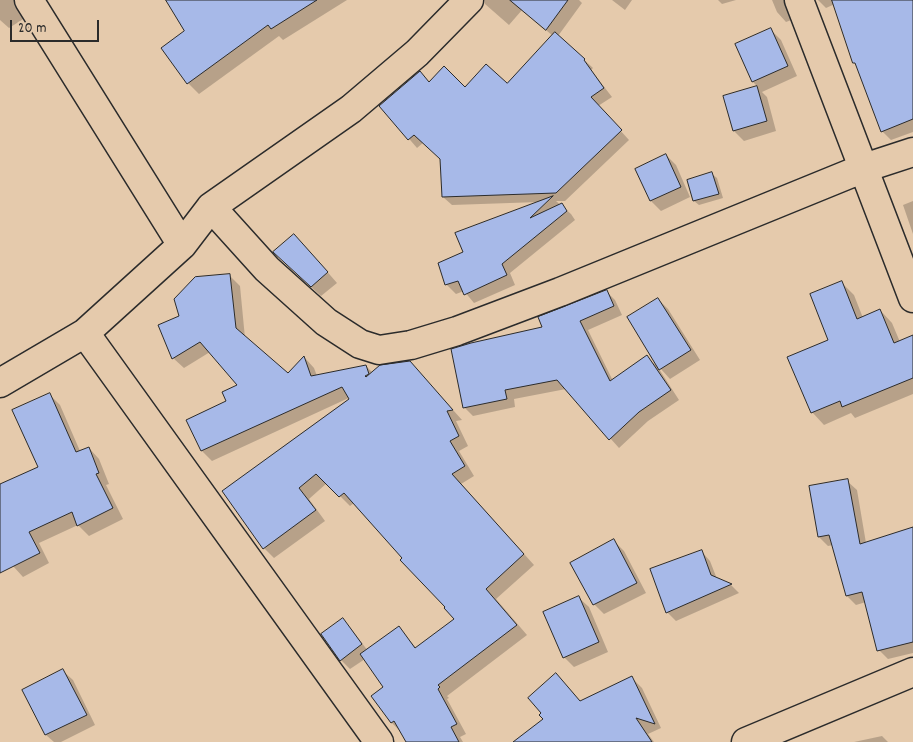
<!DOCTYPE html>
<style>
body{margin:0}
#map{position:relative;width:913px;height:742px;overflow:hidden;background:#e5caac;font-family:Dekko,sans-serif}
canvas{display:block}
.scale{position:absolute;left:10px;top:20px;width:89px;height:22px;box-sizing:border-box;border:2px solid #2b2b2b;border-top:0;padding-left:6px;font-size:15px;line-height:18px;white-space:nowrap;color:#2b2b2b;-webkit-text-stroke:4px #e5caac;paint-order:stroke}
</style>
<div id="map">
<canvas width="913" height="742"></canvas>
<div class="scale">20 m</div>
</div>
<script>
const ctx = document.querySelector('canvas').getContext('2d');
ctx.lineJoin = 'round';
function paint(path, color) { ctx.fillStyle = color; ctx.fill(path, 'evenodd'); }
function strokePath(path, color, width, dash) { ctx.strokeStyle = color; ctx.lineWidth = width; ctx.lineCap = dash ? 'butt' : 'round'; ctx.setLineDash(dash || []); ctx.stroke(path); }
const shadow = new Path2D(`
 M0,0h17l8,18 -16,10 -9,-8z
 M168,0h179l-64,40 -4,-4 -80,58 -11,-11 -25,-35 23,-17z
 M485,0h94l3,3 -24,33 35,32 -2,2 21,27 -14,9 31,34 -64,61h-9l15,13 4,6 -65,53 5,12 -41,18 -10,-12 -8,3 -10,-10 18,-31 75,-51 -87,3 -9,-8 -1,-38 -18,-17 -7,6 -36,-42 39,-34 10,11 35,6 42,-4 46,-49 -31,-26 -13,15 -24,-21z
 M612,0h20l-7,10z
 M718,0h18l-14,4z
 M772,0h24l-2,19 -8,3 -9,-10z
 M818,0h95v132l-22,8 -9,-9 -25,-66 -3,-3 -19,-58 -9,4z
 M771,30l10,10 16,36 -35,16 5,5 9,34 -32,10 -10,-10 -10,-35 34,-9 -5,-5 -16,-37z
 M666,155l10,10 14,32 -29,14 -10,-10 -15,-31z
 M712,174l5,4 6,20 -24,7 -5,-4 -6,-21z
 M913,201v33l-10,-29z
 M304,245l33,38 -16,13 -37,-34z
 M230,276l10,10 5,52 44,37 16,-17 9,10 3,8 49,-10 7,7h47l42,47 -6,1 12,25 -9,5 15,25 -13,8 73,81 -38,34 31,36 -80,61 2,2 -2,1 19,35 -6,3 3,5h-56l-5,-9 -10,-10 -20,-27 13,-9 -20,-28 -15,10 -9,-9 2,-40 9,10 16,21 31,-23 18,21 39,-30 -9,-12 -93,-104 -4,3 -23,-23 -18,16 16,22 -51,37 -10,-10 -41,-57 130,-95 -141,65 -10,-10 37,-66 -29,-33 -26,16 -11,-10 8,-41z
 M842,283l12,12 9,23 17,-8 12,13 8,19 13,-6v58l-58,24 -4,-5 -27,12 -12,-13z
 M606,291l9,9 7,15 -34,15 25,51 34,-24 12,11 -1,-69 10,10 32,51 -30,19 -10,-11 -1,1 20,31 -31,21 -29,27 -53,-59 -52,10 1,8 -42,9 -9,-9 80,-79z
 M50,395l10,10 20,46 9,-3 10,11 10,25 -3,1 17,34 -34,17 -11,-11 -39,18 10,20 -26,14 -10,-11 -13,-26v-54l40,-19z
 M847,481l10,9 9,53 47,-15v125l-25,6 -9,-9 -13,-48 -10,3 -9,-9 -14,-51 -5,1 -9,-9z
 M614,541l10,10 22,42 -42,21 -10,-10z
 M702,552l8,9 7,18 14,6 8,8 -63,28 -9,-9z
 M579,598l10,9 19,45 -34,15 -10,-10z
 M63,671l10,9 22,45 -34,17h-7l-8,-7 -22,-45z
 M556,675l25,27 51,-24 10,10 19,40 -13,6 6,8h-126l16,-23z
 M882,736l6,6h-34z`);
const building = new Path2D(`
 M166,0h151l-46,29 -3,-4 -81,59 -26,-36 23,-17z
 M510,0h58l-22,30z
 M832,0h81v119l-32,13 -26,-69h-2z
 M771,28l17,38 -36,16 -17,-38z
 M555,32l30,27 -1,1 20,28 -13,9 31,33 -66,63 -114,4 -2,-38 -26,-24 -6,5 -29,-34 41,-35 9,11 15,-16 21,21 21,-23 21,19z
 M757,86l10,35 -34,10 -10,-35z
 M666,154l15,33 -31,14 -15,-32z
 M712,172l7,22 -26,7 -6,-21z
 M553,196l-23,22 32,-15 5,8 -65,53 5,11 -43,20 -6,-14 -13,4 -7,-22 25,-11 -8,-19z
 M294,234l34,38 -17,15 -38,-35z
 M230,274l6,54 52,45 16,-17 7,20 55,-11 3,9 -4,2 1,1 14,-12 30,-4 43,49 -6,1 12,25 -9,5 15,25 -13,8 72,80 -38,35 31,36 -79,60 2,2 -2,2 19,35 -6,3 8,15h-53l-12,-21 -3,2 -20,-27 12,-9 -23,-33 39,-28 16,22 39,-29 -10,-11 1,-1 -45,-47 2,-2 -58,-65 -5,4 -23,-23 -17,14 17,22 -53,39 -41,-58 127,-92 -7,-12 -141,64 -15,-31 40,-19 -4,-9 15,-7 -37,-43 -28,17 -14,-34 21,-9 -5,-17 21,-22z
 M842,281l15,38 23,-10 14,34 19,-8v43l-71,29 -2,-6 -29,12 -24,-56 41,-17 -18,-46z
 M607,290l7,16 -34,15 30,60 37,-26 24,35 -32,22 -30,28 -52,-60 -52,10 2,9 -44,9 -12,-59 20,-6 71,-16 -4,-10z
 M658,298l33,52 -32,20 -32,-53z
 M50,393l26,59 13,-5 10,26 -3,1 17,34 -36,18 -5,-14 -43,20 11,21 -40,20v-89l38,-17 -26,-57z
 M848,479l12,65 53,-17v115l-36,9 -15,-59 -16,4 -17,-61 -11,2 -9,-51z
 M614,539l23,44 -44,22 -23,-42z
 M702,550l9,25 21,9 -66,29 -16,-44z
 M579,596l20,46 -36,16 -20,-46z
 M343,618l19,26 -22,17 -19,-27z
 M63,669l24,46 -42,20 -23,-45z
 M556,673l24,28 52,-25 23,48 -19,-6 16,24h-139l30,-23 -4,-4 2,-2 -13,-15z`);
const minor = new Path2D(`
 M29,0l153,245
 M799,0l114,298
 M211,207l56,62 59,53 34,22 19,6 32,-5 46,-14 103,-39 304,-124 49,-16
 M0,383l85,-50
 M379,742l-294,-409 97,-88 29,-38 140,-98 66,-56 52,-53
 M746,742l167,-70`);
paint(shadow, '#0003');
paint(building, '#a7b9e8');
strokePath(building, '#2b2b2b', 1);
strokePath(minor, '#2b2b2b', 31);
strokePath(minor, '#e5caac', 28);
</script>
